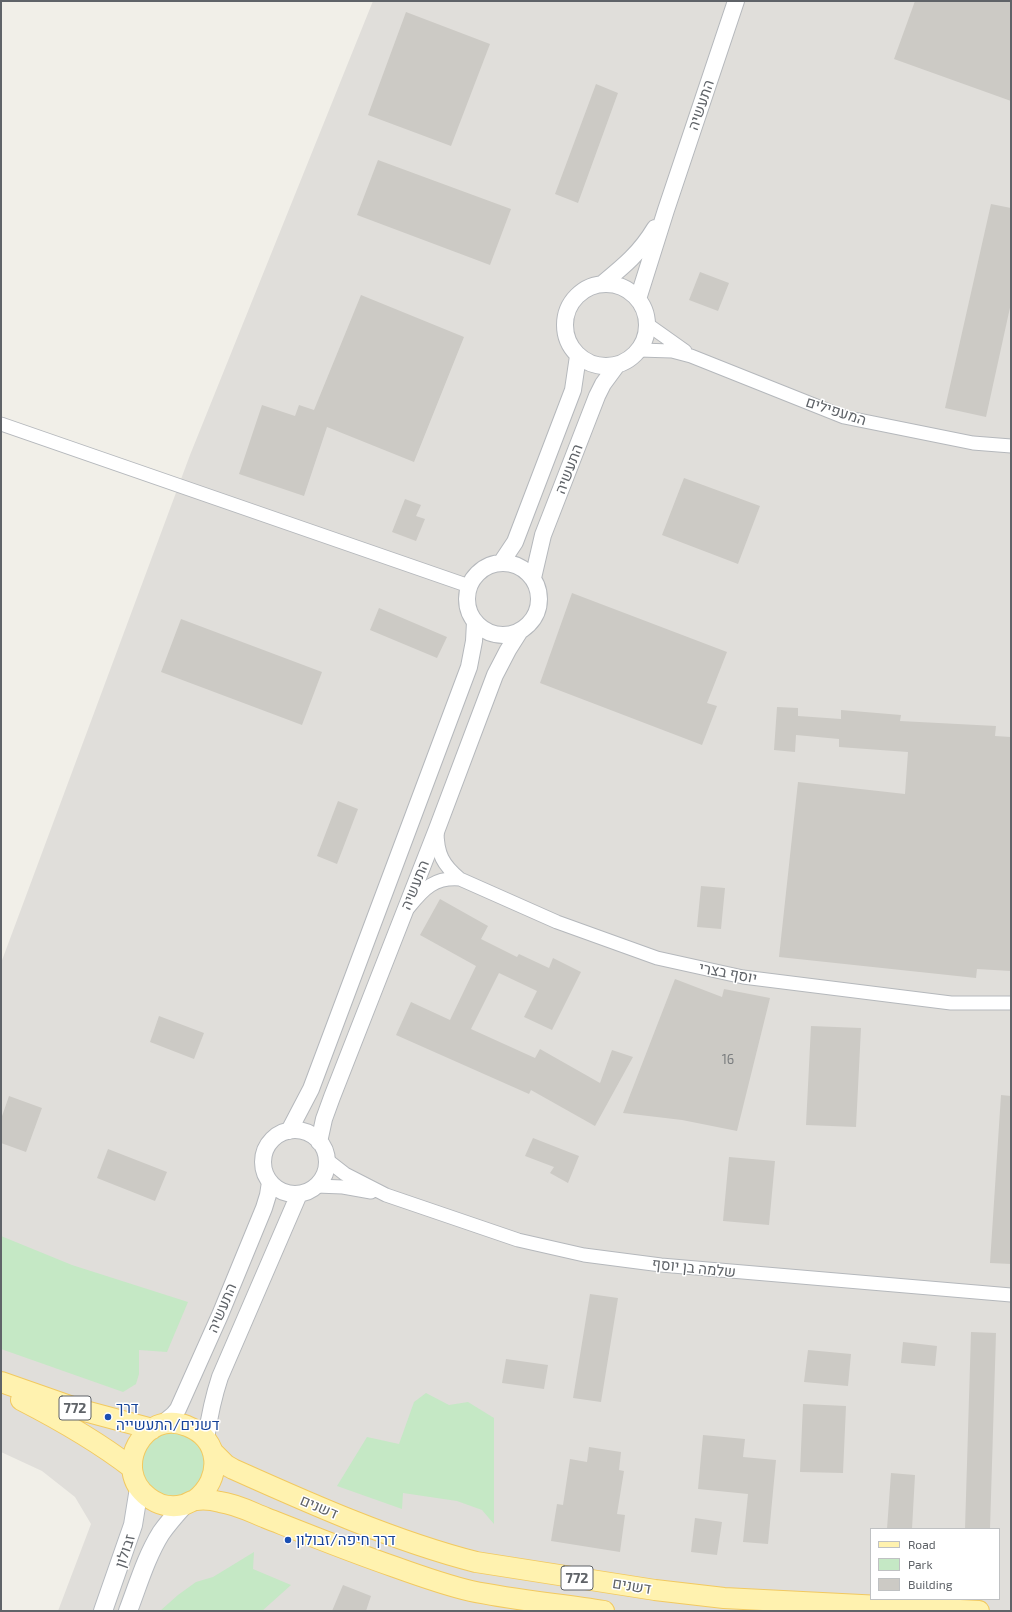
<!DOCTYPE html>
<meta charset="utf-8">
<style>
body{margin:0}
#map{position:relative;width:1012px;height:1612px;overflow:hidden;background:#f1efe8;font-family:"Exo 2",sans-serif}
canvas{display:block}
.frame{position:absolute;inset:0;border:2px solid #5f6368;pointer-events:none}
.legend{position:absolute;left:870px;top:1528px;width:130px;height:72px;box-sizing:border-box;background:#fff;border:1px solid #bfc1c3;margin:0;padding:5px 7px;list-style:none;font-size:12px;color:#5f6368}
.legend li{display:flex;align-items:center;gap:8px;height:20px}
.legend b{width:20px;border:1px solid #bfc1c3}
</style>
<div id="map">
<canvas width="1012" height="1612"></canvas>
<div class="frame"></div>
<ul class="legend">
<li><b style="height:5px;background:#fff2af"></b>Road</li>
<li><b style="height:11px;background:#c5e8c5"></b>Park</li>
<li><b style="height:11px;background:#cccac5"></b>Building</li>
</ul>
</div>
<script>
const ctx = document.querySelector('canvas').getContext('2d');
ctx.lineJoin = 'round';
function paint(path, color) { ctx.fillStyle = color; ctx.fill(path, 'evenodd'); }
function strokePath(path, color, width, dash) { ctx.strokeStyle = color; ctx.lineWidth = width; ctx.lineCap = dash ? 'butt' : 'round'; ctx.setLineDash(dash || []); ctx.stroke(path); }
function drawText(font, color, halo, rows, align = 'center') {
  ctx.font = font + ' "Exo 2",Heebo,sans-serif'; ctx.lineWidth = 3; ctx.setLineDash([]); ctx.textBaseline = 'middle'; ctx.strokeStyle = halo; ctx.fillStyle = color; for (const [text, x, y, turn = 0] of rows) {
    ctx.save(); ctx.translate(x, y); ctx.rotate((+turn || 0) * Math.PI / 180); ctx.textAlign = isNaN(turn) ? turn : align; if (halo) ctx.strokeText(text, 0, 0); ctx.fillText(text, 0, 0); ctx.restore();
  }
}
const industrial = new Path2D(`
 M373,1h638v1610h-953l33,-87 -16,-27 -33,-26 -41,-19v-489l189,-508zM871,1529h128v70h-128z`);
const green = new Path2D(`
 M1,1236l71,29 116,37 -21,50 -28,-2v24l-3,10 -13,8 -122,-43z
 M426,1393l23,12 19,-3 26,16v106l-12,-14 -25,-9 -54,-8 -1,16 -65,-23 30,-49 32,7 15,-42z
 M141 1464a32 32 0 1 1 64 0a32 32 0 1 1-64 0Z
 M254,1552l-1,17 38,16 -29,26h-102l18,-16 18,-13 17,-5z`);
const building = new Path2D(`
 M915,1h96v100l-117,-42z
 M406,12l84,32 -39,102 -83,-31z
 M596,84l22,9 -40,110 -23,-9z
 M378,160l133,49 -21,56 -133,-50z
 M991,204l20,4v95l-25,114 -41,-9z
 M700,272l29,11 -11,28 -29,-11z
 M361,295l103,42 -50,125 -87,-35 -23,69 -65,-22 23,-69 33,11 4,-11 15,5z
 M684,478l76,28 -22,58 -76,-29z
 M405,499l16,6 -5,11 9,3 -9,22 -24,-9z
 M572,593l155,59 -20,51 10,3 -15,39 -162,-62z
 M379,608l68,29 -10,21 -67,-28z
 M181,619l141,53 -20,53 -141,-53z
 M777,707l21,1v8l43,3v-9l60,5 -1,6 96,5 -1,10 16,1v234l-34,-2 -1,9 -197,-21 19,-175 107,12 3,-42 -69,-5v-8l-43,-4 -1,17 -21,-2z
 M338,801l20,8 -21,55 -20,-8z
 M701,886l24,2 -4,41 -24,-2z
 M440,899l48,27 -7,13 36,18 2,-3 30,14 4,-10 28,14 -29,58 -28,-13 13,-26 -38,-18 -28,56 64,29 5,-9 60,34 12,-33 21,7 -38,69 -64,-36 -2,4 -133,-59 15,-33 39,18 26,-54 -56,-31z
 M675,979l47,18 2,-8 46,9 -33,133 -55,-11 -59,-7z
 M159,1016l45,17 -10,26 -44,-17z
 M811,1026l50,2 -5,99 -50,-2z
 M1001,1095l10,1v168l-21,-1z
 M9,1096l33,12 -16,44 -25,-9v-24z
 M533,1138l46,18 -11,27 -18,-10 4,-6 -29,-11z
 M108,1149l59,23 -12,29 -58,-23z
 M729,1157l46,4 -6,64 -46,-4z
 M590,1294l28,4 -17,104 -28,-4z
 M971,1332l25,1 -6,196h-25z
 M903,1342l34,4 -2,20 -34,-3z
 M808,1350l43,4 -3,32 -44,-4z
 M506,1359l42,6 -4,24 -42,-6z
 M803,1404l43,2 -3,67 -43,-1z
 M703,1435l42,4 -2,18 33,3 -8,84 -25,-2 5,-48 -50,-5z
 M589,1447l32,5 -2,18 5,1 -7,43 8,1 -5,37 -69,-11 6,-37 6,1 7,-46 17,3z
 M891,1473l24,2 -3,54h-25z
 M695,1518l27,4 -5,33 -26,-3z
 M343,1585l28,11 -5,15h-34z`);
const minor = new Path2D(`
 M647,324l38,27
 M639,350l33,1 19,5 153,61 129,26 38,3
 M1,424l468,162
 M437,831c0,23 6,34 23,48l97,43 100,36 86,19 208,26h60
 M409,907c15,-19 26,-30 51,-28
 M327,1160l18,14 41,21 132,45 66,15 77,10 350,30
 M316,1186l27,1 28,5`);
const tertiary = new Path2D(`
 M602,284c22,-18 38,-31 53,-56
 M565 325a41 41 0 1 1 82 0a41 41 0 1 1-82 0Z
 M638,299l28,-89 70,-209
 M467 599a36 36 0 1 1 72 0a36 36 0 1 1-72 0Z
 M501,563l14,-21 58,-152 5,-34
 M533,578l10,-43 54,-139 6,-12 14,-19
 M263 1162a32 32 0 1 1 64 0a32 32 0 1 1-64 0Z
 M289,1131l22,-42 158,-422 5,-26 1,-19
 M319,1142l5,-23 8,-22 105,-268 58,-154 13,-25 12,-19
 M161,1425l12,-10 5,-6 42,-94 44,-107 4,-13 2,-13
 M206,1439c3,-21 7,-41 14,-62l79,-183`);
const secondary = new Path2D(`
 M103,1611l30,-86 6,-37
 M128,1611c10,-26 18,-54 33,-78 7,-10 15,-19 24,-29`);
const primary = new Path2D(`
 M1,1382l80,28 71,19
 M21,1400c39,20 76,41 111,68
 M213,1452l13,13 7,4c78,35 161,72 243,93l179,28 69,8 255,13
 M195,1500c28,-21 26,-61 -8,-74 -43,-18 -76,43 -39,71 10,8 23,11 35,8 5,-1 9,-5 13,-5 8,-1 17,0 24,2 16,2 31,10 46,16 43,17 85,34 129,49 25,9 50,18 76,24 43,9 89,13 133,20`);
const markers = [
 [108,1417,4,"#1a4fb4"],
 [288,1540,4,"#1a4fb4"]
];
const numberNames = [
 ["16",728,1060]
];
const shields = [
 [75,1408,32],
 [577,1578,32]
];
const shieldNames = [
 ["772",75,1408],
 ["772",577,1578]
];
const streetNames = [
 ["התעשיה",701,105,-71],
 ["המעפילים",836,411,18],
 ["התעשיה",569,469,-69],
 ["התעשיה",415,885,-68],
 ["יוסף בצרי",728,973,11],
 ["שלמה בן יוסף",694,1268,6],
 ["התעשיה",222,1308,-67],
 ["דשנים",319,1507,23],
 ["זבולון",125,1551,-71],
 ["דשנים",632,1586,9]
];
const transitNames = [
 ["דרך",116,1408],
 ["דשנים/התעשייה",116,1425],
 ["דרך חיפה/זבולון",296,1540]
];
paint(industrial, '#e0deda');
paint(green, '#c5e8c5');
paint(building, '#cccac5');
strokePath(minor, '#b5b8bc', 15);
strokePath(tertiary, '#b5b8bc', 18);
strokePath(secondary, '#b6babf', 20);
strokePath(primary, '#f2c960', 22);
strokePath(minor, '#fff', 13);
strokePath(tertiary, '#fff', 16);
strokePath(secondary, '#fff', 18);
strokePath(primary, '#fff2af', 20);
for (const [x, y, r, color] of markers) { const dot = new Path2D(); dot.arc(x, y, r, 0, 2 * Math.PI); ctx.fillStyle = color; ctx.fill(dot); strokePath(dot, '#fff', 1.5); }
drawText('13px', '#7a7d7f', null, numberNames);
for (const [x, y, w] of shields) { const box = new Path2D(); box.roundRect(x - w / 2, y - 12, w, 24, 3); ctx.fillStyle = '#fff'; ctx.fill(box); strokePath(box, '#5f6368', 1); }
drawText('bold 14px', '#5f6368', null, shieldNames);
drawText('15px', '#5f6368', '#fff', streetNames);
drawText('15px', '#164399', '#fff', transitNames, 'left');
</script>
